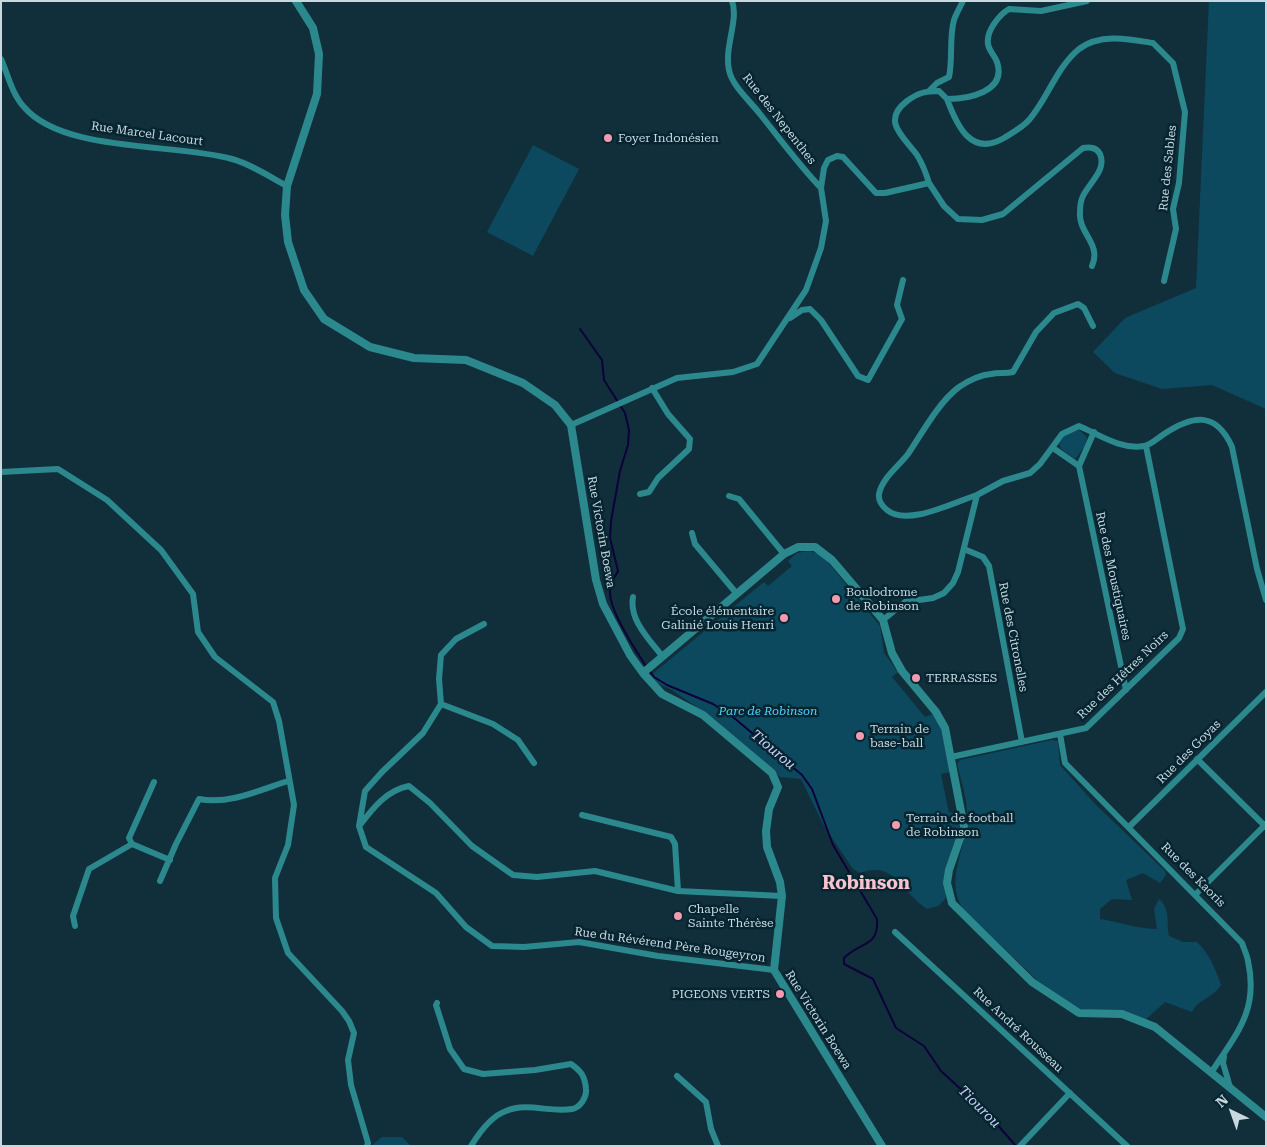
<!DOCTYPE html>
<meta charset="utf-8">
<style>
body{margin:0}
#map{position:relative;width:1267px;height:1147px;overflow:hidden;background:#112f3b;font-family:"Roboto Serif",serif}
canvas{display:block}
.frame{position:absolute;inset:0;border:2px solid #c8d8e0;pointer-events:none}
.north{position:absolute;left:1207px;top:1087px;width:50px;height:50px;-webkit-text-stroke:4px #062530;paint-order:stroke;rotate:318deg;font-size:14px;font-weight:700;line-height:20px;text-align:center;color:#c8d8e0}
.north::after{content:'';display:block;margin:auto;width:18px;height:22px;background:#c8d8e0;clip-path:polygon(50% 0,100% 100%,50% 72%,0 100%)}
</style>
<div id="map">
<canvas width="1267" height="1147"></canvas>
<div class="frame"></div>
<div class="north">N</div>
</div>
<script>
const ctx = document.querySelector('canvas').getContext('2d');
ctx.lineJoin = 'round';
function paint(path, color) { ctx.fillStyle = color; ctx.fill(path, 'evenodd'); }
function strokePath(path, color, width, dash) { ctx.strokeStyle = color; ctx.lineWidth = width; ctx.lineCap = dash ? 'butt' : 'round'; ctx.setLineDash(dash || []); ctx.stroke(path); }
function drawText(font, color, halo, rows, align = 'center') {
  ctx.font = font + ' "Roboto Serif",serif'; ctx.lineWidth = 5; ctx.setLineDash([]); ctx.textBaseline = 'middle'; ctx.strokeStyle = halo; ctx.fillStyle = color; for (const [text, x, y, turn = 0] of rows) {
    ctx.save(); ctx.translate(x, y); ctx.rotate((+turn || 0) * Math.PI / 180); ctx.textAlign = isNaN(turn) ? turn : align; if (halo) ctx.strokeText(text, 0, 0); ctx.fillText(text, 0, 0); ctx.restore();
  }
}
const green = new Path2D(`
 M1209,1h57v408l-54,-24 -50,4 -47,-16 -22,-21 32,-34 71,-30z
 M533,145l46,24 -46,87 -46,-24z
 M1079,430l8,7 -2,9 -10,13 -14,-10 -2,-6 8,-10z
 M809,551l13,4 58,71 4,27 14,19 -6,5 33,40 8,-3 7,10 10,48 -9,2 8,39 9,-2 1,18 -14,70 -7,7 -11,3c-25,-16 -32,-49 -67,-36l-7,-4 -29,-43 -23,-47 -21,-2 -66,-58 -42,-29 -13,-6 -9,-8 114,-94 4,4 24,-20 -4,-5 9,-8z
 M1052,740l6,1 2,24 35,39 70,67 1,4 -6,8 -17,-10 -17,7 6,20 -20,-1 -12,10v10c19,3 39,10 57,10l-3,-20 5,-10c12,10 7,23 10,37l14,6h14c12,11 19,28 24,43 -9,14 -23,14 -29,27l-27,-10 -20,18 -38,-10 -29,-1 -40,-28 -75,-72c-19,-30 4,-60 4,-92 1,-17 -6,-37 -10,-53l3,-4z
 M382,1137h20l9,9h-40z`);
const stream = new Path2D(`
 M580,329l22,31 2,20 21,33 4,17 -1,15 -8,26 -9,50 -1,17 8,33c-4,7 -8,13 -8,21 -1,17 26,59 36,74
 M649,670l5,7 13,8 46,19 20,13 69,58 10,14 21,56 44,74c2,29 -17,22 -33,39v6l29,15 23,49 28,18 17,25 47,43 28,32`);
const minor = new Path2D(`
 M732,1c7,19 -8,46 -3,69 3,16 21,31 31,44 20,25 39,51 61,74
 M1,59c7,16 11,35 23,48 39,46 152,36 208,52 19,5 38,18 55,27
 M929,91l8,-8 12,-6c4,-19 0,-39 5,-57 2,-6 6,-13 9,-19
 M947,99c10,27 24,58 57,39 8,-5 19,-11 25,-18 19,-22 27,-52 50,-71 21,-16 50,-10 74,-6l20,20 12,49 -6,71 -6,26 3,20 -12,52
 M929,183l15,23 14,13 24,1 21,-6 80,-66c7,-1 13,-1 17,6 7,16 -11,29 -17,42 -2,4 -3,11 -3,16 -2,21 22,32 12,54
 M790,318l12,-8 8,-1 11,11 37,56 10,4 34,-61 -5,-14 6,-25
 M571,425l106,-47 56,-6 24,-8 49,-74 15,-42 5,-27 -5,-33 3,-20 4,-8 9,-4 6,1 33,36h9l44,-10c-3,-10 -7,-20 -12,-28 -14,-19 -36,-34 -10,-54 11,-8 18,-10 32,-10l8,8c21,0 60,-7 50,-37 -2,-6 -8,-11 -9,-18 -2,-13 11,-29 21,-35l32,2 46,-10
 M1094,432l-15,34 47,224
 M1053,448l26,18
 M1,472l57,-3 49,31 54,50 32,44 5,38 17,25 58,45 6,19 15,84 -6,40 -13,33 1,40 12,35 54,58 7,10 5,12 -6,27 3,25 17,58 -1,3
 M640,494l9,-2 9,-14 31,-29 1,-10 -22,-25 -16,-26
 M977,495c-23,7 -70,32 -90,15 -5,-4 -9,-9 -8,-16 3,-16 20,-28 29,-40 15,-22 30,-51 51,-67 9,-6 21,-12 32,-13 8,-2 14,0 22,-2l23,-40 18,-19 24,-9 6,4 9,18
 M729,496l10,3 45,55
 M692,533l3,11 42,50
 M964,549l19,8 6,9 33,176
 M633,597c-4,23 16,42 29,59
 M883,620l22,-18 28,-4 11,-5 9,-10 5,-11 19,-77 26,-14 27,-8 10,-9 22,-30 17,-8c21,9 42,24 65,20 7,-1 14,-8 20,-12 29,-19 52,-23 68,13l25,122 9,31
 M484,624l-28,15 -15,16 -2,24 2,25 -18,29 -41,39 -17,19 -6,35 7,21 70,46 30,34 26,19 32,1 55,-5 79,14 116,14
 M441,704l52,20 25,16 16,23
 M1060,734l5,29 177,180c2,6 5,12 6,18 11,50 -12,73 -37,112
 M951,757l135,-29 93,-90 4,-9 -37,-183
 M1197,759l69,68
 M154,782l-25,56 3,6 38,16
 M582,815l89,22 4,7 3,47
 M360,825c13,-17 27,-35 49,-39l21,17 42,43 41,29 24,2 58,-6 83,20 104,5
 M1129,827l137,-135
 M160,881l16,-37 23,-45c30,6 61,-9 89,-18
 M1196,894l70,-70
 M75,926l-2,-10 16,-47 43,-25
 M895,932l232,214
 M437,1003l-1,2 14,44 14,20 19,5 52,-4 36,-6c10,7 14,12 15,25 1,8 -6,19 -14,20 -22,4 -44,-7 -66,2 -15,5 -27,22 -35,35
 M1224,1056l-1,7 7,24
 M677,1076l29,26 5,27 7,17
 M1020,1146l50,-53`);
const tertiary = new Path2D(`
 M296,1l17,27 6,26 -2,40 -30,92 -2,29 3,27 16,48 20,29 46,28 44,11 52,2 57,23 32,22 16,20 25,155 7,24 27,51 13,18 19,21 41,21 69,58 6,14 -9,22 -3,22 1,16 13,35 2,14 -8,74 108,176
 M643,673l141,-119 14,-7h17l17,13 51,60 9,33 10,18 34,41 9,16 19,99 -15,43 -2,13 5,20 80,79 47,31 43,1 33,13 111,90`);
const markers = [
 [608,138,5,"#f29aaf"],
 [836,599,5,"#f29aaf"],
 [784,618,5,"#f29aaf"],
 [916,678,5,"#f29aaf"],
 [860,736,5,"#f29aaf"],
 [896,825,5,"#f29aaf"],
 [678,916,5,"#f29aaf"],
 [780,994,5,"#f29aaf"]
];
const streetNames = [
 ["Rue des Nepenthes",779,119,52],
 ["Rue Marcel Lacourt",147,134,8],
 ["Rue des Sables",1168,168,-84],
 ["Rue Victorin Boewa",601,532,80],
 ["Rue des Moustiquaires",1113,576,78],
 ["Rue des Citronelles",1013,637,79],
 ["Rue des Hêtres Noirs",1123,675,-44],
 ["Rue des Goyas",1189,752,-45],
 ["Rue des Kaoris",1193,875,45],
 ["Rue du Révérend Père Rougeyron",670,945,8],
 ["Rue Victorin Boewa",818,1020,58],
 ["Rue André Rousseau",1018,1030,43]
];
const poiNames = [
 ["Foyer Indonésien",618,138],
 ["Boulodrome",846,592],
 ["de Robinson",846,606],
 ["École élémentaire",774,611,"right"],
 ["Galinié Louis Henri",774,625,"right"],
 ["TERRASSES",926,678],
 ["Terrain de",870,729],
 ["base-ball",870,743],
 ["Terrain de football",906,818],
 ["de Robinson",906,832],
 ["Chapelle",688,909],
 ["Sainte Thérèse",688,923],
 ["PIGEONS VERTS",770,994,"right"]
];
const parkNames = [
 ["Parc de Robinson",768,711]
];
const waterNames = [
 ["Tiourou",773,750,40],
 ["Tiourou",979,1107,45]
];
const districtNames = [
 ["Robinson",866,884]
];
paint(green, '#0d495e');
strokePath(stream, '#0e003a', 2);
strokePath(minor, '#2b898d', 6);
strokePath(tertiary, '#2b898d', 8);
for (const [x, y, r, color] of markers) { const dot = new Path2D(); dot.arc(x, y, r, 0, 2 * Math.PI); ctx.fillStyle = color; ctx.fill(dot); strokePath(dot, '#062530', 2); }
drawText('12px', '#c8d8e0', '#062530', streetNames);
drawText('12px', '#c8d8e0', '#062530', poiNames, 'left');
drawText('italic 12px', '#52d0fe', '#062530', parkNames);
drawText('italic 14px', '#cdd0fe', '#062530', waterNames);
drawText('bold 18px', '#f6c3ce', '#062530', districtNames);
</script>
